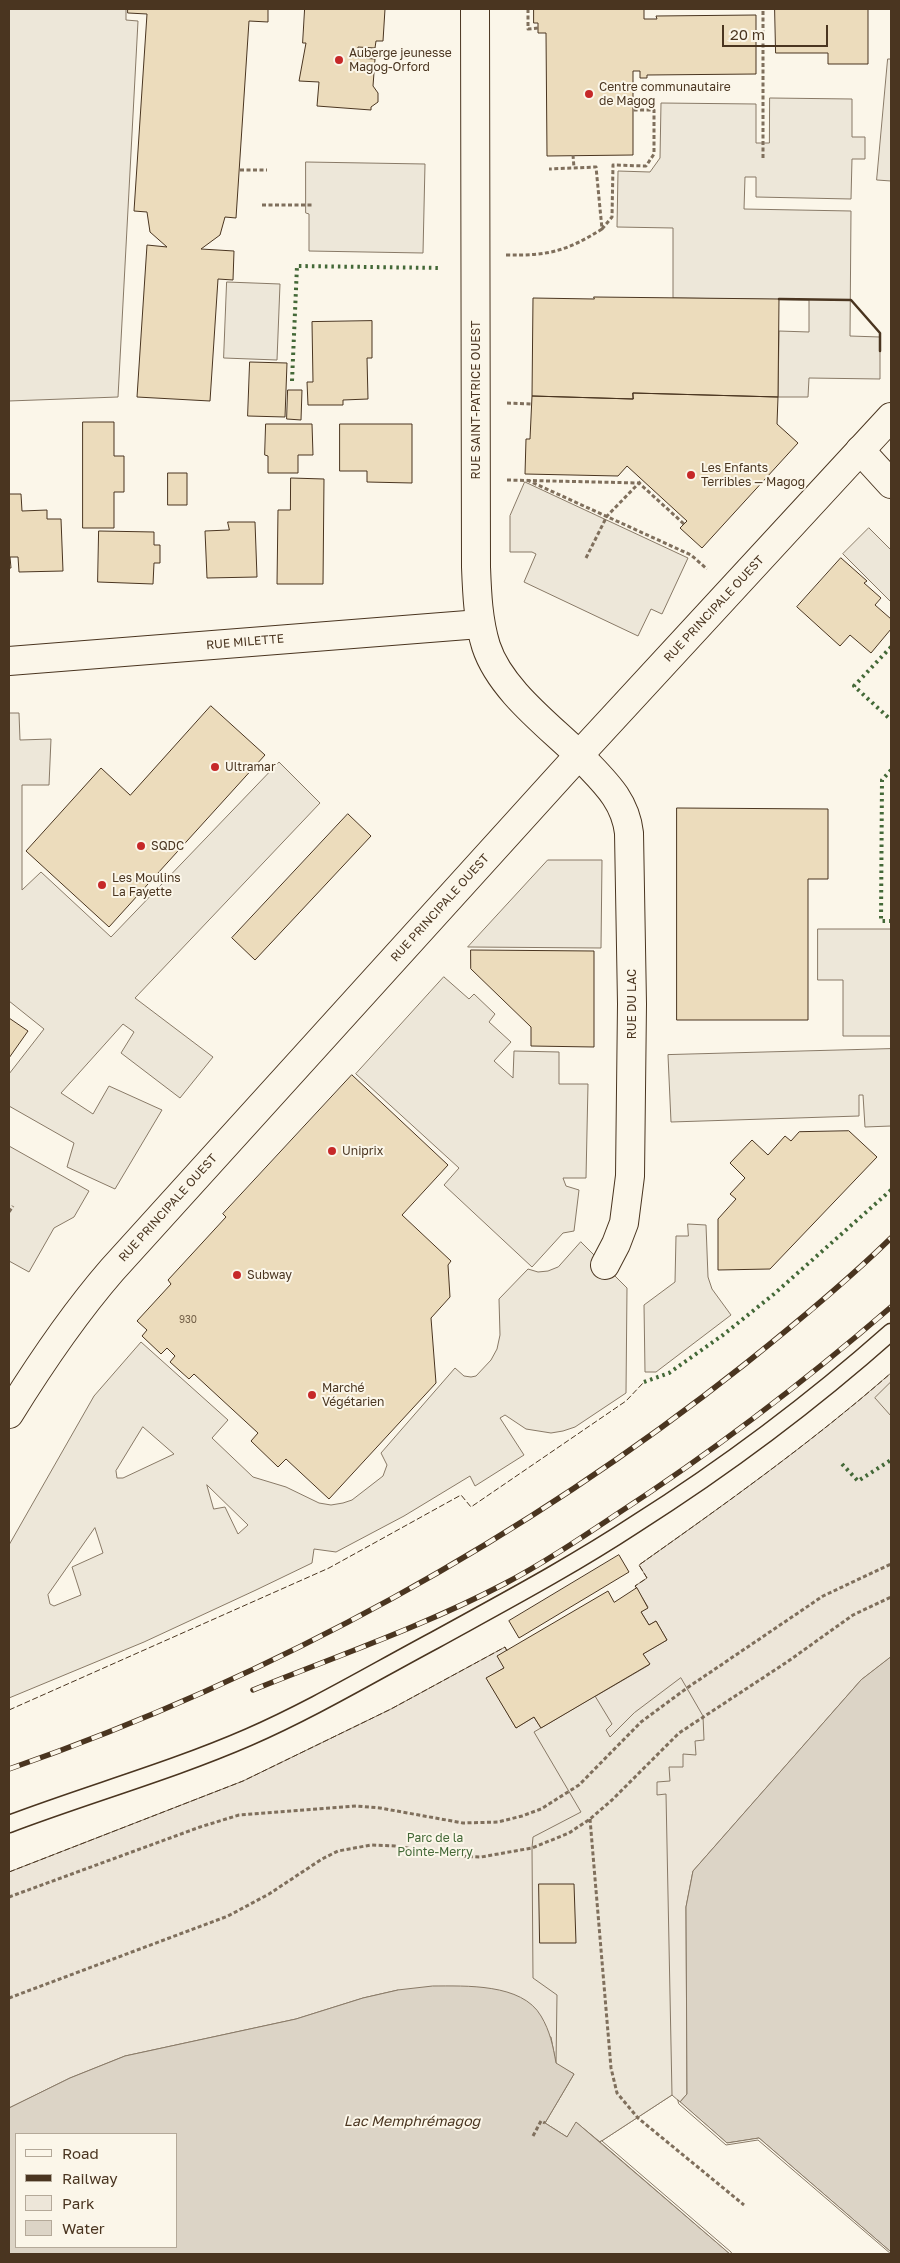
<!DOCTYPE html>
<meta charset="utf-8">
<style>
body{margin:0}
#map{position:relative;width:900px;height:2263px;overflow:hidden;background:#fbf6e9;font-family:"Golos Text",sans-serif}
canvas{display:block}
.frame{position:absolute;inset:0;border:10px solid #4a3520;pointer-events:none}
.legend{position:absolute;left:15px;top:2133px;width:162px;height:115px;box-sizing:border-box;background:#fbf6e9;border:1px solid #b4a999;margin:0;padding:6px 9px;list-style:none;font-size:15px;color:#4a3520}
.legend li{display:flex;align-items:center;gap:10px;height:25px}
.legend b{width:25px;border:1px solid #b4a999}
.scale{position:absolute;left:722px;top:25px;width:106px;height:22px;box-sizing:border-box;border:2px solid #4a3520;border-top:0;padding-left:6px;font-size:15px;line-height:18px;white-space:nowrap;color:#4a3520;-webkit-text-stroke:4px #fbf6e9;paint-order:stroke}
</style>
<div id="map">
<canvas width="900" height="2263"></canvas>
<div class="frame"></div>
<ul class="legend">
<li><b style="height:6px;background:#fbf6e9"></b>Road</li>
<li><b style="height:6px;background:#4a3520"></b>Railway</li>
<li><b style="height:14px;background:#ede6d9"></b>Park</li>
<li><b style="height:14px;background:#dcd4c6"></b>Water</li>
</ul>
<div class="scale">20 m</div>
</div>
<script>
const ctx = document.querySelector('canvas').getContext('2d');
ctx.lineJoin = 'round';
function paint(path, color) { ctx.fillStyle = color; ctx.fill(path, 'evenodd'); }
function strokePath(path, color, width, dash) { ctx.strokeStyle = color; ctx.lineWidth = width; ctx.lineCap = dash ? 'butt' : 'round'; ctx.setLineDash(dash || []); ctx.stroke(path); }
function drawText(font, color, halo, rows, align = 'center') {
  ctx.font = font + ' "Golos Text",sans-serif'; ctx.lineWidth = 4; ctx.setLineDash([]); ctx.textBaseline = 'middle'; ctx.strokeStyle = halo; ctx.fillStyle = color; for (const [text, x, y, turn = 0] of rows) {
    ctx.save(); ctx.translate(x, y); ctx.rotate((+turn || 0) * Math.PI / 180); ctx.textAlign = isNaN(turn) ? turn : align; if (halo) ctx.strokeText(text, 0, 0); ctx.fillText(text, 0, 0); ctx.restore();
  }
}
const green = new Path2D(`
 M891,1373v284l-30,23 -168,191 -7,36 1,187 -7,8 -8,-7 -72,47 -23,-19 -10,14 -22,-14 11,-59 -5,-27 -153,-47 -35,8 -67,21 -171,37 -55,22 -61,30v-236l234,-91 148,-72 114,-62 2,4 -3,17 -17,10 29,50 18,-11 7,11 108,-63 -6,-11 24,-14 -11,-19 -7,4 -8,-13 7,-5 -13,-21 12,-8 -8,-13c86,-61 172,-122 252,-192z`);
const parking = new Path2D(`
 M9,9h117v11l12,1 -20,376 -109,4z
 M888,59h3v122l-14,-1z
 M770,98l82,1v38h13v22h-13l-1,40 -95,-2v-20h-11l-1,32 107,2 -1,125 30,1v42l-71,-1 -1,19h-30l1,-66 30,1v-32l-136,-2v-70l-56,-1 1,-56 32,1 10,-14 1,-55 95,1v39h13z
 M306,162l119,2 -2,89 -114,-2v-37l-3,-1z
 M227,282l53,2 -3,76 -53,-2z
 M525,482l163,76 -26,56 -11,-5 -13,27 -114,-54 12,-28 -4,-2h-22v-36z
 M869,528l22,22v52l-48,-48z
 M9,713h10l1,27 31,-1 -2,46h-27v105l19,-18 70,65 168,-175 41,41 -185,195 78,59 -33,41 -59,-45 13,-21 -11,-8 -62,69 32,21 16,-28 53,24 -47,79 -48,-22 7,-24 -65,-37v-32l35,-45 -35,-28z
 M548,860h54l-1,88 -133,-1z
 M818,929h73v107h-48v-56h-25z
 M444,977l25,22 5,-5 21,20 -6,8 22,20 -17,19 19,17 1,-27 45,1v32h29l-2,94h-23l3,8 13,4 -5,41 -11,2 -31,34 -88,-82 15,-17 -103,-94z
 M891,1049v77l-26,1 -2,-32h-4v21l-188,6 -3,-67z
 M9,1146l80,45 -15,26 -20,11 -25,44 -20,-11z
 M688,1224l18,1 2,52 4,12 19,26 -75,57h-11l-1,-67 31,-23 1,-46h12z
 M581,1242l46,46 -1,105 -51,34 -12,4 -12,2 -25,-4 -21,-14 -5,3 24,37 -49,31 -5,-10 -66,40 -68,36 -22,-3 -2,14 -56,27 -112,52 -135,56v-153l85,-149 47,-54 87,78 -16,18 41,39 33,10 33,16 12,2 12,-2 9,-3 31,-24 4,-11 -6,-12 74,-85 9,8 7,1 5,-1 15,-16 6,-11 3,-14 -1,-36 29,-30 10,3 10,-1 10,-4zM143,1427l31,27 -51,24h-6l-1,-7zM207,1485l41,40 -10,9 -13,-27 -11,2zM95,1528l8,25 -31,14 9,28 -27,11 -4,-2 -2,-9z
 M891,1382v34l-16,-18z
 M681,1678l22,38 1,24 -9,1 1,14 -13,-1v13h-14l1,14 -13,1v13l9,-1 6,301 -72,47 -23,-19 -10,14 -22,-14 29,-49 -18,-10 1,-69 -24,-17 -1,-130 1,-11 48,-25 -47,-80 61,-36 17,28 -6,6 4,7 24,-24z`);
const water = new Path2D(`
 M891,1657v595l-132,-114 -32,5 -47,-41 7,-8 -1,-187 7,-36 168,-191z
 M433,1986c32,0 89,-3 108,30 9,15 12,30 15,47l18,11 -29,49 22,14 9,-15 154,132h-721v-146l61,-30 55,-22 171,-37 67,-21 35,-8zM16,2134h160v113h-160z`);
const pier = new Path2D(`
 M678,2100l49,43 32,-5 132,114v2l-133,-114 -32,5 -47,-41z
 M602,2141l129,111 1,2h-2l-130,-112z`);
const building = new Path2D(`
 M128,9h140v13l-19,-1 -13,197 -11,-1 -5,18 -19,14 33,2 -1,29 -15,-1 -8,122 -73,-4 10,-152 20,2 -17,-15 -3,-20 -13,-1 13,-197 -19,-1z
 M305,9h80l-2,32h-7l-1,7 -17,-1 -1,11 18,1 -2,27 5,7v9l-7,5v3l-54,-4 2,-24 -20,-1 7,-38h-3z
 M534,9h110v10h13l-1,-3 100,-1v59l-109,1v3h-7v-7h-7v84l-86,1 -1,-123h-8v-10h-4z
 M775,9h93v55h-40v-11h-52z
 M594,297l185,2 -1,98 -145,-4v6l-101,-3 1,-98 61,1z
 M372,321v37h-5l1,41 -25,1v5h-35l-1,-23h6l-1,-60z
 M250,362l37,1 -2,54 -37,-1z
 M288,390h14l-1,30 -14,-1z
 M633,393l145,4 -1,27 21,19 -96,105 -22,-20 7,-7 -60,-55 -9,10 -93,-2 1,-35h4l2,-43 101,3z
 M83,422h31v34h10v36h-10v36h-31z
 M266,424h46l1,31h-15v18h-30v-17l-3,-1z
 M340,424h72v59l-45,-1v-11h-27z
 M168,473h19v32h-19z
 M291,478l33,1 -1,105h-46l1,-74h12z
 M9,494h12l1,17 25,-1v9h14l2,52 -44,1 -1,-15h-8l1,11h-2z
 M228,522h27l2,55 -50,1 -2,-47 24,-1z
 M99,531l55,1v13h6v18h-6l-1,21 -55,-2z
 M841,558l26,23 -3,2 17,15 -6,7 16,14v10l-20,24 -21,-18 -10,11 -43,-39z
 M211,706l54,49 -156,172 -83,-76 75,-83 29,27z
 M677,808l151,1v70h-20v141h-131z
 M348,814l23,22 -116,124 -23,-22z
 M471,950l123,1v96l-63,-1v-19l-60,-58z
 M9,1018l19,13 -19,27z
 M352,1075l96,90 -46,50 49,46 -3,4 2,32 -19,21 5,65 -107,116 -43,-40 -8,8 -27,-26 7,-8 -64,-59 -5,5 -19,-17 5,-6 -8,-8 -6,6 -19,-18 5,-6 -10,-9 34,-37 -3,-4 58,-63 -3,-3z
 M849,1131l28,26 -107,112 -52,1v-51l18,-20 -6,-5 15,-16 -15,-15 22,-23 16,15 17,-19 6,5 8,-9z
 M619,1555l10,17 -110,66 -10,-17z
 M637,1588l11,20 -7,4 8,13 7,-4 11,19 -24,14 7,10 -109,64 -7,-11 -18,11 -30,-50 18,-10 -7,-12 111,-65 6,11z
 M539,1884h35l2,59h-36z`);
const path = new Path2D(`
 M528,9v20l10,-1
 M573,155l1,13
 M763,158v-149
 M240,170h27
 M262,205h52
 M602,229l10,-12 1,-52 33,1 8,-12v-44h-21
 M506,255c42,1 61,-4 96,-26l-6,-62 -47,2
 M507,403l25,1
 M507,480l132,3 3,-3
 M527,480l164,75 16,14
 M586,558l21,-42 32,-33 45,41
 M9,1212l4,-6
 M590,1819l21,249 6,25 21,25 106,87
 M9,1897l191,-70 39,-12 117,-9 24,2 83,15 35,-1 24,-6 19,-7 38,-24 62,-63 46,-34 136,-92 68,-32
 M9,1998l219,-82 41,-22 53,-35 16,-8 33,-6 24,1 60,10 26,1 51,-9 37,-15 21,-14 22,-19 67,-67 108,-71 66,-47 38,-18
 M533,2136l8,-15 4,2`);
const service = new Path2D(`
 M9,1824c79,-30 162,-53 240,-87 64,-28 124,-64 186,-97 67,-37 135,-73 199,-115 90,-57 177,-122 257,-193`);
const minor = new Path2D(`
 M860,450l31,34
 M9,661l471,-37
 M579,755c23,25 46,43 50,78l3,171 -2,172 -6,47 -8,21 -11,21`);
const tertiary = new Path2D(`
 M475,9l1,558c1,26 2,53 10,79 14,43 61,78 93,109`);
const primary = new Path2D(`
 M9,1414c31,-50 64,-99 103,-144l467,-515 312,-338`);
const rail = new Path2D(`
 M253,1690c84,-34 171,-64 251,-106 38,-20 74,-44 110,-68 97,-63 189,-133 277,-209
 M9,1769c265,-92 515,-230 736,-405 50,-40 100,-81 146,-126`);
const hedge = new Path2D(`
 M292,381l5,-115 144,2
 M891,647l-37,39 37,34
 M891,770l-9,10 -1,141h10
 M644,1382l25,-9 54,-38 51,-41 117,-104
 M842,1464l16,17 33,-21`);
const fence = new Path2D(`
 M637,1588l-2,-2 12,-8 -8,-13c86,-61 172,-122 252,-192
 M9,1710l320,-142 132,-73 10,12 155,-106 18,-19
 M9,1872l234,-91 148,-72 114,-62 2,4`);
const wall = new Path2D(`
 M779,299l72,1 29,33v18`);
const markers = [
 [339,60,5,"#c62828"],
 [589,94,5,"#c62828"],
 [691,475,5,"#c62828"],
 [215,767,5,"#c62828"],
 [141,846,5,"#c62828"],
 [102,885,5,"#c62828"],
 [332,1151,5,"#c62828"],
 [237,1275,5,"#c62828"],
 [312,1395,5,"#c62828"]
];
const numberNames = [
 ["930",188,1320]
];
const poiNames = [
 ["Auberge jeunesse",349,53],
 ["Magog-Orford",349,67],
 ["Centre communautaire",599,87],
 ["de Magog",599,101],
 ["Les Enfants",701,468],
 ["Terribles — Magog",701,482],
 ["Ultramar",225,767],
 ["SQDC",151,846],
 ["Les Moulins",112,878],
 ["La Fayette",112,892],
 ["Uniprix",342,1151],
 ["Subway",247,1275],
 ["Marché",322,1388],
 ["Végétarien",322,1402]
];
const streetNames = [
 ["RUE SAINT-PATRICE OUEST",476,400,-90],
 ["RUE PRINCIPALE OUEST",714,609,-47],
 ["RUE MILETTE",245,642,-5],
 ["RUE PRINCIPALE OUEST",440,908,-48],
 ["RUE DU LAC",632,1004,-90],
 ["RUE PRINCIPALE OUEST",168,1208,-48]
];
const parkNames = [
 ["Parc de la",435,1838],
 ["Pointe-Merry",435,1852]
];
const waterNames = [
 ["Lac Memphrémagog",412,2122]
];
paint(green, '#ede6d9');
strokePath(green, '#887966', 1);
paint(parking, '#ede7d9');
strokePath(parking, '#887966', 1);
paint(water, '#dcd4c6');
strokePath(water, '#887966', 1);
paint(pier, '#fbf6e9');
strokePath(pier, '#887966', 1);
paint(building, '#ecdcbc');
strokePath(building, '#4a3520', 1);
strokePath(service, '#4a3520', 19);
strokePath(minor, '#4a3520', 30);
strokePath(tertiary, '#4a3520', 30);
strokePath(primary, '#4a3520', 30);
strokePath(path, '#7f6f5c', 3, [4, 2.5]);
strokePath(service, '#fbf6e9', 16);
strokePath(minor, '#fbf6e9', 28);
strokePath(tertiary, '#fbf6e9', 28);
strokePath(primary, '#fbf6e9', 28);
strokePath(rail, '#4a3520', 5.5);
strokePath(rail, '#fbf6e9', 4, [11]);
strokePath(hedge, '#436837', 4, [2.5, 4]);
strokePath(fence, '#4a3520', 1, [6, 2.5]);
strokePath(wall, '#4a3520', 2.5);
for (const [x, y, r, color] of markers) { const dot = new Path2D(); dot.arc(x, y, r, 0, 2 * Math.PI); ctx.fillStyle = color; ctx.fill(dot); strokePath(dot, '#fbf6e9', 2); }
drawText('10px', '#725f47', null, numberNames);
drawText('12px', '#4a3520', '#fbf6e9', poiNames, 'left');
drawText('12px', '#4a3520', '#fbf6e9', streetNames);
drawText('12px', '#436837', '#fbf6e9', parkNames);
drawText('italic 14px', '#4a3520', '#fbf6e9', waterNames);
</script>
